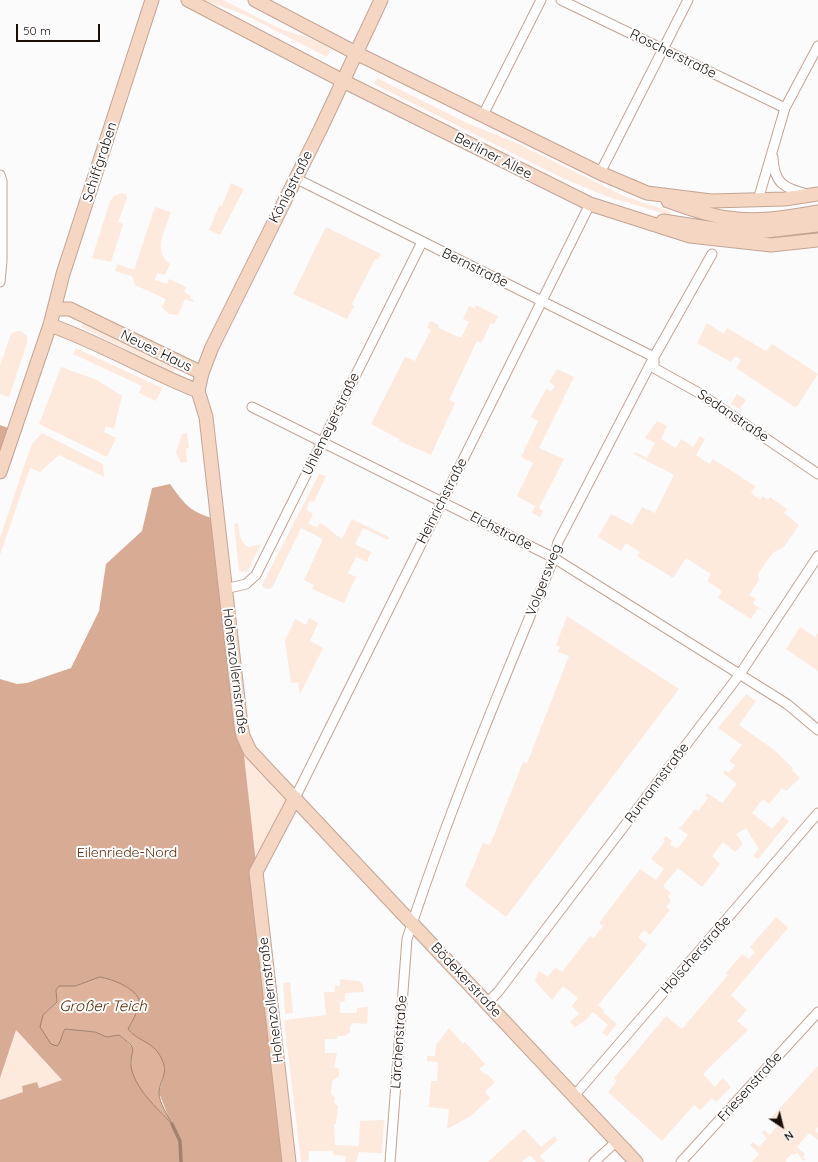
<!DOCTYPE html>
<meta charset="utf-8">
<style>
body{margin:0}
#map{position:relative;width:818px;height:1162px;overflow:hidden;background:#fbfbfb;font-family:Quicksand,sans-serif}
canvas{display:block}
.north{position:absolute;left:762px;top:1106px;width:40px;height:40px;-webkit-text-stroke:3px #fff;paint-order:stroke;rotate:145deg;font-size:11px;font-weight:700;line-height:16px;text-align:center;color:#190f09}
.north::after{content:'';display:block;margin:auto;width:14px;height:18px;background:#190f09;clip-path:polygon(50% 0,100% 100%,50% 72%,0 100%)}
.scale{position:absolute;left:16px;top:24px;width:84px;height:18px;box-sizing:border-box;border:2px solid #190f09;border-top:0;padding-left:5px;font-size:12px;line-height:14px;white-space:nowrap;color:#190f09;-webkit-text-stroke:3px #fff;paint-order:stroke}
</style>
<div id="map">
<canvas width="818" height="1162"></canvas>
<div class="north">N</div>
<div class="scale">50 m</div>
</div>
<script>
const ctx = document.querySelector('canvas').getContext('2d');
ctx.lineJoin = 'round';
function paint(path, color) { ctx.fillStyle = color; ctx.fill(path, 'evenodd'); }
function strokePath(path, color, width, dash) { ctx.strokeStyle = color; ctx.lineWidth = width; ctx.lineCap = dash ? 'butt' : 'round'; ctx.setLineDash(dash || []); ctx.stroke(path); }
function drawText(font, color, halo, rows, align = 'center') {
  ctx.font = font + ' Quicksand,sans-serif'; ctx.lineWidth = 4; ctx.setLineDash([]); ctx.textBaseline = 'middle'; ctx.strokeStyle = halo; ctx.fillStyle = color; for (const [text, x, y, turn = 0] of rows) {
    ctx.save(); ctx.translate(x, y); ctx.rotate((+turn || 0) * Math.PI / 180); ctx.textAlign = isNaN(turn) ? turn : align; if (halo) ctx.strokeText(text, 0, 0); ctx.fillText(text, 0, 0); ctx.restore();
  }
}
const green = new Path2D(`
 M204,0h19l60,30 29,9 19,10 -4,8 -82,-42z
 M377,78l88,44 49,20 110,54 47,16 -1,3 -62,-18 -48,-20 -186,-93z
 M231,183l13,6 -24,46 -11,-5 10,-24h3z
 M122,193l4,1 1,4 -9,24 5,2 -12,38 -19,-4 18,-57 4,-5z
 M155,207l16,5c-6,19 -19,38 -1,52l-5,11 -8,-2 -2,7 12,4 2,-5 17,8 -2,5 7,4 -1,2 4,2 -1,2 -8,-3 -7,16 -9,-1 -7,-7 4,-8 -31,-14 -3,-9 -17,-5 2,-7 17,6z
 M326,227l55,27 -3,6 -3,-1 -23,45 2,2 -7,13 -54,-25z
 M476,305l22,11 -4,8 -3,-1 -10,20 -4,-2 -28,59 6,3 -24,52 -32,-14v-2l-28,-15 34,-67 10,4 16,-31 -4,-3 3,-6 9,4v3l22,10 8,-16 -6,-3 6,-13 6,3z
 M83,323l92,45 -2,5 -92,-46z
 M707,323l17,11 3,-6 39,23 6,-7 46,30 -22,34 -60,-40 5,-8 -6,-4 -4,6 -34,-19z
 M21,331l6,5v7l-18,54 -9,-3v-29l11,-31 6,-3z
 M76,348l86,40 -6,13 -17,-8 3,-7 -69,-32z
 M61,367l36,13 25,16 -8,33 -8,-3 -2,6 12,6 -9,19 -68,-33z
 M557,369l17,8 -35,71 25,11 -25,49 4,3 -3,6 -8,-4 3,-7 -18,-10 16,-33 -12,-6 17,-36 -7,-4 15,-28 6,2 3,-5 -6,-4z
 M737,394l9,6 -6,9 -9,-5z
 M657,421l10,5 -6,13 15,9 5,-9 12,8 7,-11 5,3 -9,16 13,9 4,-5 42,27 -4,7 9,7 3,-4 5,4 2,-3 17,12 -3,4 15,12 -15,22 -10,5 -8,10 -8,12 1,6 -10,15 7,4 -3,5 16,10 -11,-6 -7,11 -33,-21 4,-7 -15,-10 4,-7 -25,-16 -13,20 -36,-22 3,-4 -14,-9 -5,8 -23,-14 13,-23 21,11 10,-18 13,6 19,-38 -40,-21 1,-2 12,6 8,-15 -10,-5z
 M42,433l61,31 1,13 -45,-22 -19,17 -10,-4 -30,87v-17l25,-75 7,-19z
 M187,433l2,15h-3l1,14 -6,1 -5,-10 6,-19z
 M319,474l7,2 -12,26 -4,-1 -4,8 7,5 -5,9 9,5 3,-5c9,4 13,11 22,16l10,-20 37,18 -1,3 -25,-12 -8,16 16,8 -4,10 -11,-5 -8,16 8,4 -12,26 -32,-14 2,-4 -10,-5 19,-41 -22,-11 -29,60 -5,1 -4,-2 -1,-2z
 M238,523c2,10 1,19 11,24l12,-3 -14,28 -8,-1 -5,-47z
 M567,616l112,73 -173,228 -41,-31 18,-43 7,2 33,-83 4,1 42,-107 -11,-4 2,-5 -4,-2z
 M309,618l9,5 -8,18 13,7 -22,44 -2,1 -1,-11 -7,1 -6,-42 10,-22 11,6z
 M800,627l15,10 3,-4v38l-32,-22z
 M746,694l10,7 -17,24 34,24 20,19 -1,2 8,8 -14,13 -4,-3 -13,16 -6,-5 -11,14 20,16 11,-13 6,5 -31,38 -5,-3 6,-7 -13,-21 -10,6 7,10 -8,8 -12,-10 -11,14 8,8 -18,23 -24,-19 -15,18 8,7 -3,3 3,5 -5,6 4,3 -20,25 -6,-5 -6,7 9,8 -49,60 6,5 -1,2 14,12 -10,12 -5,-3 6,-8 -15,-13 -7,8 -11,7 -5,-5 9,-8 -7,-8 6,-8 -15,-12 -11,14 -17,-19 4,-10 9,6 7,-10 7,5 28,-36 4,2 9,-12 -4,-3 41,-54 16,11 8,-11 -13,-10 14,-18 -2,-2 3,-3 6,5 -2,3 7,5 11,-14 -10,-8h3l14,-18 3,2 10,-13 -3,-2 2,-3 15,10 15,-19 -14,-11 2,-3 4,3 6,-8 -6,-4 13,-16 -24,-17z
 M241,726l2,10 52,62 -39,74z
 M776,917l12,11 -57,67 16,15 -10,11 11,9 -45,44 12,13 8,-9 8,9 -15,15 -4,-4 -12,12 -6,-5 -32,36 -54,-49 9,-11 -3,-3 52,-62 16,13 46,-54 -2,-2 16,-19 7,5 6,-7 -5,-5z
 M340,979l19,2 4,4 1,7 -19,1v8l-5,1v11h17v-5l11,-1 -1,17 -14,-1 -3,3v6l-5,4h-8v3h-12v14h12l-3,14 5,2v7l-7,5 -1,13 4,4 -1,5 4,3 -2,18h-2l1,21 24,1 1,-25 24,-1 -2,33 -23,-1 -3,10h-11l1,-6 -12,-1 -1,-4h-24v10l-8,1 -17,-142 42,-5 -2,-23h11v-7l5,1z
 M290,982l3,31 -8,1 -2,-31z
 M449,1028l14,16 2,-2 20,22 -6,5 6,5 1,-1 9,9 -10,10 5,6 -19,18 -24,13 2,-20 -20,-2 2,-26h6l1,-19 -11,-1v-5h8l1,-11z
 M15,1030l47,50 -24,8 -1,-6 -15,4 2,6 -24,8v-22z
 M818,1066v61l-3,3 3,3v7l-9,-7 -12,14 8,7 -2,3 3,2 -2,2 -7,-8 -3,2 -2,-1 -6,5v3h-34l7,-8 -9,-9 3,-3 6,5 8,-9 -5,-5 2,-3 6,5 7,-9 -7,-7z
 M524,1129l17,18 13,-11 4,4 -18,16 5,6h-9l-6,-7 -8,7h-34z`);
const forest = new Path2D(`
 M0,425l14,5 -14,42z
 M170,484c16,22 20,28 48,36l71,642h-289v-62l23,-8 -1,-6 15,-4 2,6 23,-8 -46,-50 -16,48v-399l17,5 10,-1 44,-15 28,-57 7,-47 36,-33 10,-43zM91,980l44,36 -7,13 9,9 17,10 5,6 6,14 -6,25 12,30 -18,-19 -23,-41 3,-13 -2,-4 -12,-11 -12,2 -12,-5 -30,-3 -4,5 -1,8 -17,-27 14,-13 -1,-12 3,-4h16z`);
const water = new Path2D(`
 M100,977c12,2 33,10 39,22l-4,17 -7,13c8,11 24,13 31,25 12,20 1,22 0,39 0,9 9,23 13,31 -15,-16 -38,-36 -41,-58 -1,-5 1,-11 2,-16l-2,-5 -12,-10 -12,2 -12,-5 -30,-3c-4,6 -3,12 -8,17l-6,-2 -11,-17 3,-12 14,-13 -1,-12 3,-4h16z`);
const stream = new Path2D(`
 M172,1124l8,17 1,21`);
const street = new Path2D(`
 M561,0l224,108
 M483,115l58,-115
 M773,157c1,26 10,31 34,37
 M600,173l88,-173
 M0,175l2,6v80l-2,21
 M295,178l359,179
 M758,200l27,-92 33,-62
 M654,359v9l45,25 119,81
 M252,407l302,151 233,146 31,26
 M225,589l21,-5 10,-9 166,-333
 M295,798l295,-594
 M487,1003l11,-11 242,-318 78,-118
 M574,1096l244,-283
 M390,1162l17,-223c42,-129 95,-255 147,-381l4,-16 96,-185 58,-103
 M594,1162l23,-21
 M681,1162l137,-150`);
const secondary = new Path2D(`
 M188,0l155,81 247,123 100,32 81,9 47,-5
 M255,0l101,53 244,120 47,20 64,8 74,-2 33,-5
 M381,0l-61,130 -108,217 -10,26 -4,18 8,26 35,309 2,10 7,15 386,411
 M668,201c19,7 39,14 60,17 28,5 62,-1 90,-6
 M663,221l65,10 30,1 60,-7
 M55,309h15l132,64
 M50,325c51,18 97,46 148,66
 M0,472l50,-147 13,-51 89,-274
 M289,1162l-33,-290 39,-74`);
const streetNames = [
 ["Roscherstraße",673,54,26],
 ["Berliner Allee",493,156,27],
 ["Schiffgraben",100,162,-72],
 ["Königstraße",291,187,-63],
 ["Bernstraße",475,268,26],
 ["Neues Haus",156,351,26],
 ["Sedanstraße",733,416,34],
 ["Uhlemeyerstraße",331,424,-64],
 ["Heinrichstraße",442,501,-63],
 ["Eichstraße",501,531,27],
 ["Volgersweg",544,580,-69],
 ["Hohenzollernstraße",235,671,83],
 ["Rumannstraße",657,783,-53],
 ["Holscherstraße",696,955,-49],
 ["Bödekerstraße",466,980,47],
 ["Hohenzollernstraße",271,1000,-97],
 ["Lärchenstraße",399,1042,-86],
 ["Friesenstraße",750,1087,-48]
];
const parkNames = [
 ["Eilenriede-Nord",127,853]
];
const waterNames = [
 ["Großer Teich",103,1006]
];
paint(green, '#fee9dd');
paint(forest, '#d7ab94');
paint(water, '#deb29b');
strokePath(water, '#a3816f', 1);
strokePath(stream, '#a3816f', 3.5);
strokePath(street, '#c2a494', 11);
strokePath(secondary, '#c2a494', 15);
strokePath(street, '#fff', 9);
strokePath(secondary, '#f5d6c2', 13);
drawText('14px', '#190f09', '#fff', streetNames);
drawText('14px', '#602b05', '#fff', parkNames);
drawText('italic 15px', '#5c2700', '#fff', waterNames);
</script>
